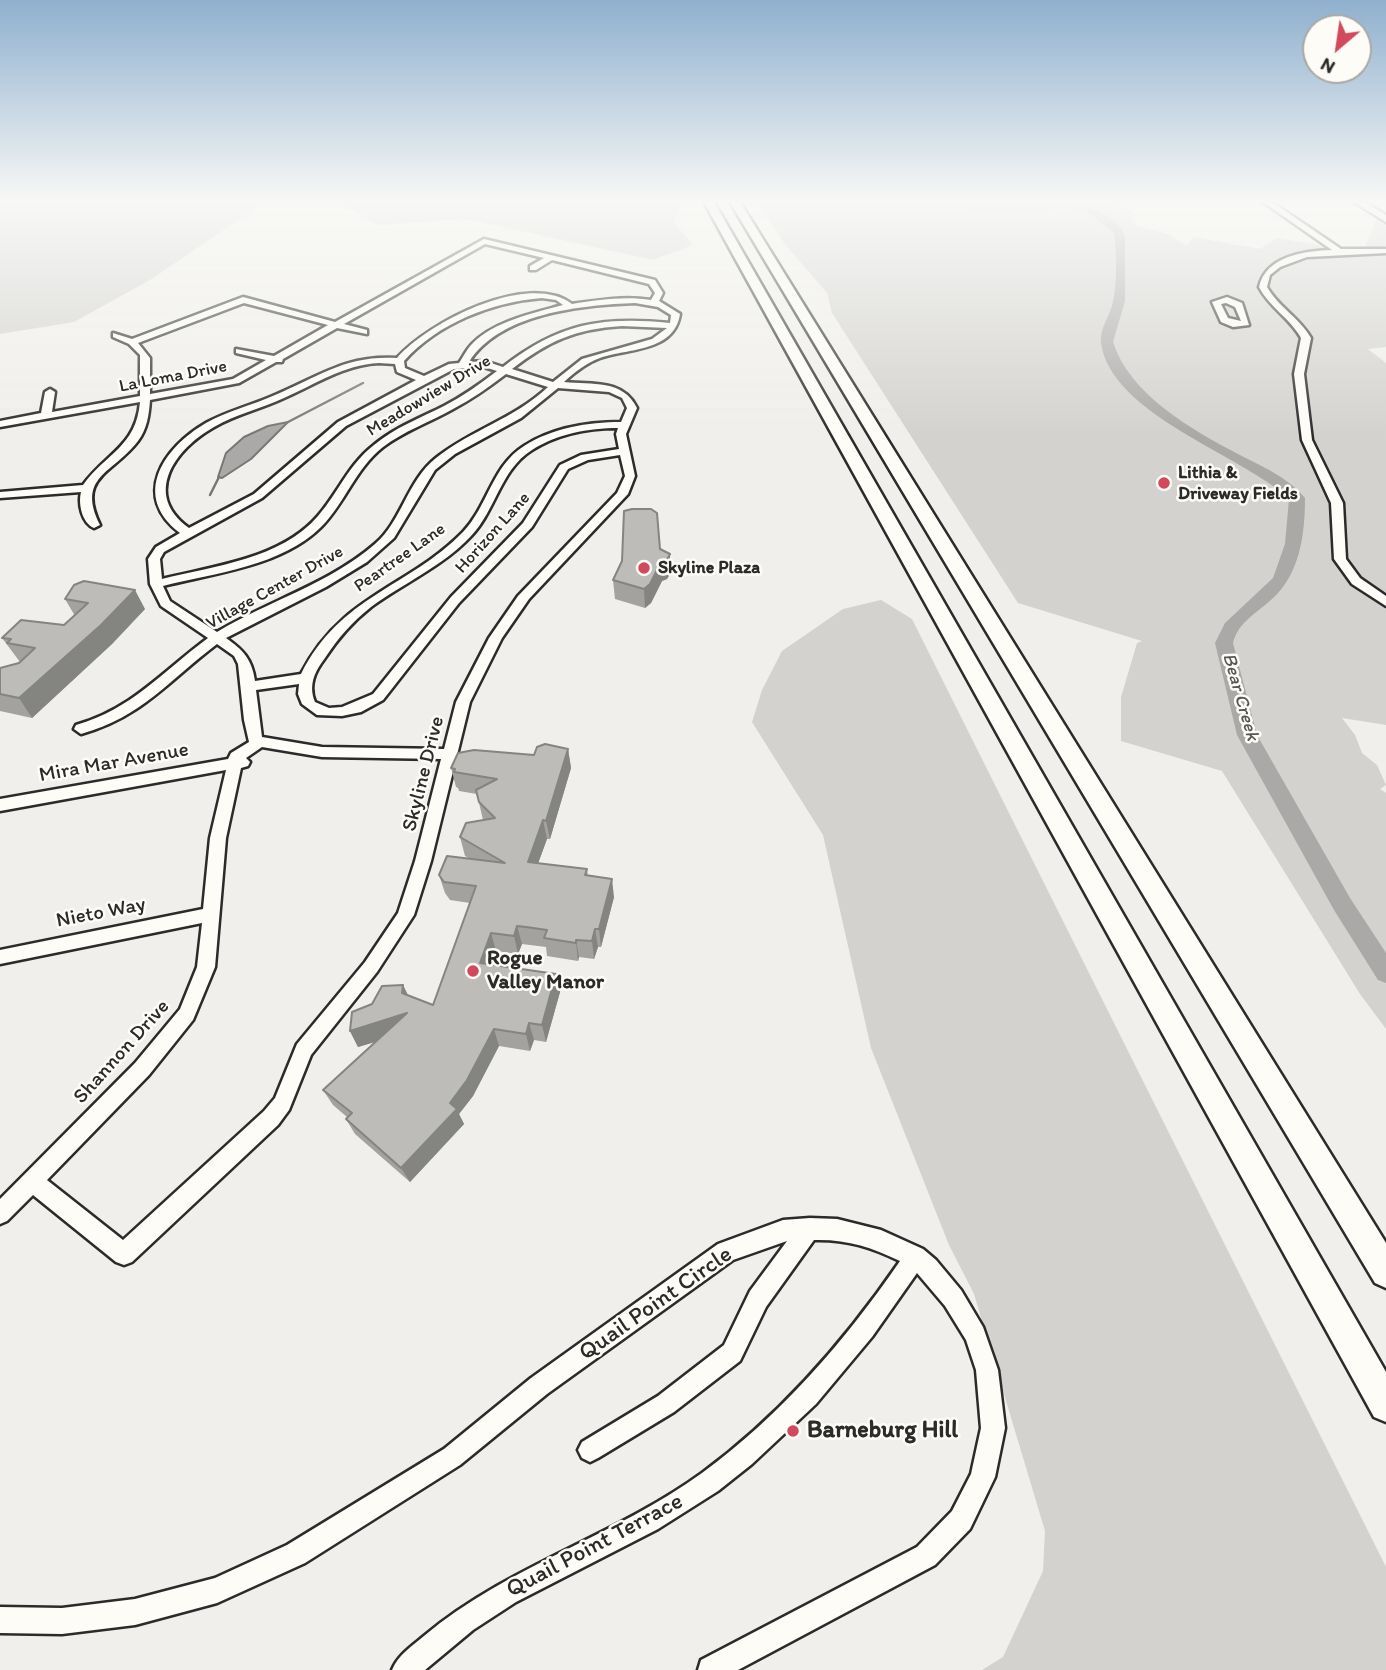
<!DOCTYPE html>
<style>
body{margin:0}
#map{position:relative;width:1386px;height:1670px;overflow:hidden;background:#f0efeb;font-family:Itim,sans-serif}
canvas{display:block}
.north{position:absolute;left:1302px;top:14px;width:70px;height:70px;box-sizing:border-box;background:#fdfcf7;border:2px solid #a9a8a5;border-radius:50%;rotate:209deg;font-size:19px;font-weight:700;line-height:28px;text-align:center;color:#2b2b2b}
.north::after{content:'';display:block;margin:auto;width:24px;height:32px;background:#d1495b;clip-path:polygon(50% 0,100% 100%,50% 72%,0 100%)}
</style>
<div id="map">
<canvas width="1386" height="1670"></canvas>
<div class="north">N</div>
</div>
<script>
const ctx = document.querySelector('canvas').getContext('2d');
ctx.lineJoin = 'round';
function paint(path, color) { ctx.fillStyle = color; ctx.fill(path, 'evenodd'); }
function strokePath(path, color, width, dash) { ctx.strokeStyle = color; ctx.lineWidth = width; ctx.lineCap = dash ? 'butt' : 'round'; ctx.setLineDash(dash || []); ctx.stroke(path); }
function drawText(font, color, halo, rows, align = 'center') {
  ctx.font = font + ' Itim,sans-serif'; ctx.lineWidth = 5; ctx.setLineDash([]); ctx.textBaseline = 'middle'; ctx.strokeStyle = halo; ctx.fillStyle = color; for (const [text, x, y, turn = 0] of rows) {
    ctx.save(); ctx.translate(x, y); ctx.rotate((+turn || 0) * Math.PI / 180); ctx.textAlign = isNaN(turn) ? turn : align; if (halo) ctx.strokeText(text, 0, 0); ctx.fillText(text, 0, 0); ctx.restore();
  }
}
const green = new Path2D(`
 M0,202h265l-115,78 -76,42 -74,12z
 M338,202h344l-8,20 19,23 -40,15 -187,-41 -88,6z
 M757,202h362v7l14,2 -2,6 6,9 31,8 19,12 6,-9 67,12 17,-11 71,12 16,-1 12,-29 10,6v121l-18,2 18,14v362l-44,-7 13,17 7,18 15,12 9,20 -6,4 6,4v236l-26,-35 -138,-223 -101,-30v-44l16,-54 5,-2 -124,-38 -186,-290 -5,-20 -43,-50z
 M881,600l31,19 474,948v103h-404l21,-13 40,-86 2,-40 -71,-237 -25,-49 -78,-197 -48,-213 -71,-113 10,-32 20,-39 61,-42z`);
const water = new Path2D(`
 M288,422l-37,37 -29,19 -4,-1 8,-24 18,-16 24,-11z`);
const stream = new Path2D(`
 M288,422l75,-39
 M210,495l9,-18`);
const river = new Path2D(`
 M934,202h142c17,5 44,17 49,35v64l-12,41c16,52 79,88 125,112 23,12 50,23 67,44 0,36 -5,76 -33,101 -15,14 -34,23 -39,44l24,92 93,163 36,55v30l-8,-3 -44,-70 -97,-175 -22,-92 10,-20 48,-45 12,-34 4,-45c-46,-44 -178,-84 -188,-156 -2,-14 9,-27 12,-41 4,-21 4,-48 1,-69l-25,-20 -14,-5 -99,2z`);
const minor = new Path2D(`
 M1263,202h9l69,47h45v4l-79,4 -27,10 -10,8 -3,12c12,21 31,29 44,51l-7,36 8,66 31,63 3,56 14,19 26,18v10l-34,-22 -18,-25 -3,-56 -29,-63 -8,-66 7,-36c-11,-20 -31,-30 -42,-51 7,-31 45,-36 73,-37z
 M484,239l171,41 8,13 -4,8 21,13c-6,38 -51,34 -80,44 -14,5 -25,14 -36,24 28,3 59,-3 73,26l-11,26 9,42 -7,18 -99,105 -27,39 -32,64 -39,159 -17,54 -37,57 -66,83 -22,55 -11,15 -146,137 -8,3 -8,-3 -83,-67 -26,26 -7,3v-25l135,-136 45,-54 17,-42 5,-44 -202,41v-14l203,-41 7,-71 16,-68 -226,41v-12l228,-40 3,-6 18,-11 -5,-22 -6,-56 -4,-8 -17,-12c-49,37 -75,73 -136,90l-7,-5 2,-4c56,-16 86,-53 132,-87l-47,-32 -11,-22 -2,-25 8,-12 24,-14c-49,-37 -17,-85 26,-110 21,-12 47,-18 69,-28 45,-19 71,-40 122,-37 32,-36 131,-87 175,-54 27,-4 52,-8 79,-4l4,-7 -6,-9 -97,-24 -16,10h-6v-4l14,-8 -59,-14 -141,80 23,6v4l-30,-6 -54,31 -1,3h-6l-37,21 -89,17c-1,15 -3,29 -12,41 -25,33 -62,35 -38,84l-6,3c-12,-5 -16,-24 -13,-36l-81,6v-6l83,-7c23,-32 53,-38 57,-83l-140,25v-6l41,-8 4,-21 5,-3 5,3 -3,20 88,-16v-41l-11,-11 -16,-7v-4l19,6 111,-42 92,25zM542,298l14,2 7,5c-29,8 -69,16 -91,39 -5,5 -9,13 -13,19l-10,1 -25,12 -19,-8 -1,-7c34,-38 88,-59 138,-63zM244,303l84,22 -54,31 -38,-7v4l30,7 -33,19 -83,15v-36l-12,-15zM635,303l23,4 13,8 -1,8c-69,-7 -112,1 -167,44l-18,-6 -16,1c31,-49 113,-57 166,-59zM622,326l45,2 -15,11 -70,20 -29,23 -41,-13c36,-28 63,-40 110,-43zM379,363l16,1 2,8 19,8 -78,42 -84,72 -65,34c-47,-34 -14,-79 25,-101 22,-13 47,-18 70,-29 32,-14 59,-33 95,-35zM484,367l13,4c-17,13 -34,25 -53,35 -24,12 -50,22 -70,39 -25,19 -36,48 -56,71 -37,43 -104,50 -156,63l-2,-20 4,-7 98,-54 84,-72 108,-57zM506,374l42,13c-34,32 -77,43 -112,71 -29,23 -34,63 -61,86 -46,40 -107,57 -158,88l-47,-31 -7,-15c52,-13 119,-20 158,-59 24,-24 34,-58 62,-80 21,-16 47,-25 70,-38 19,-10 36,-22 53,-35zM558,388l51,4 13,6 5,10 -6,14c-33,0 -69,6 -97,24 -32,20 -36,60 -61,86 -55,56 -122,63 -162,142l-46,7c-3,-22 -12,-31 -29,-43l100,-51 41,-25 27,-24 41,-68 20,-16 66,-36zM618,428l-2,6 3,15 -38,6 -21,10 -37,58 -72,74 -78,97 -31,13 -13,1 -14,-6c-7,-17 0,-31 10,-44 13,-20 27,-36 46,-51 33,-24 72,-41 100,-71 25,-26 29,-66 61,-86 25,-16 56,-22 86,-22zM620,455l5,21 -8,17 -99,103 -29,42 -33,64 -12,47 -122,-2 -60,-10 -6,-47 43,-6 -1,10 4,10 15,11 25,1 19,-4 22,-12 76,-97 73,-76 36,-58 20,-9zM262,747l60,10 119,2 -26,102 -17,52 -33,49 -68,82 -22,54 -11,13 -141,129 -76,-60 102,-105 44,-55 22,-53 11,-129 15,-70 7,-2 2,-4 -4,-4z
 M1227,297l15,6 7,22 -16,2 -12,-5 -9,-20zM1226,303l9,4 6,14 -13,-3 -7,-14z
 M810,1218l27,1 44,11 42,19 13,11 25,30 22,37 15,43 7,58 -10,49 -25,52 -35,36 -197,105h-40l3,-10 216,-113 35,-36 19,-37 10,-46 -5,-58 -10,-30 -21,-34 -28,-33 -45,64 -56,67 -64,60 -34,27 -60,38 -142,73 -43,28 -48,40h-33c6,-15 20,-24 32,-34 83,-70 190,-99 278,-163 79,-58 143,-132 198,-212 -29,-14 -54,-22 -86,-21l-48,67 -26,54 -66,51 -76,46 -8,4 -8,-4 -4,-8 4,-8 76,-46 66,-51 26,-54 37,-50 -54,19 -186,134 -87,71 -155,98 -88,40 -82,22 -73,9 -62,-1v-26l62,1 73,-9 80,-21 72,-33 157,-96 87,-71 187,-134 65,-24z`);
const major = new Path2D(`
 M1354,202h10l22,13v7z`);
const highway = new Path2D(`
 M704,202h10l672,1170v50l-12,-5z
 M730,202h10l646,1041v45l-11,-5z`);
const wall = new Path2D(`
 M660,549l10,5v20l-3,5 -5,2 -11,22 -6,5 -30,-9 -2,-19z
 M65,599l80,10 -33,35 -80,74 -32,-7v-43l20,-6 -18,-24 62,-13 11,-9z
 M568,749l3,19 -21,71h-3l-9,24 49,6 1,7 26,21 -13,50h-3l-4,12 -15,-2 -1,4 -31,-5 -1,-9 -24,-3 -4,10 -22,-3 -5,14 65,9 4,18 -14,50 -12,-2 -4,11 -31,-5 -26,50 -14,18 5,10 -54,58 -55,-48 -9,-15 1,-2 -14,-12 -10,-15 52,-48 -17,5 -8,-16 22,-27 31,-19 5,10 25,10 37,-102 -20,-3 -5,-7 -6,-18 31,-16 -5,-3 -5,-19 23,-17 -6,-26 -18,-3 -1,-3 -2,-1 -5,-19z`);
const shadedWall = new Path2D(`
 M670,554v20l-3,5 -5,2 -11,22 -6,5 -1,-19 17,-27z
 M135,590l10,19 -33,35 -80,74 -13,-20z
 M568,749l3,19 -21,71 -4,-18z
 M543,820l4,19 -15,41 -4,-18z
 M612,879l2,18 -13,50 -2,-18z
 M517,926l5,18 -4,10 -4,-18z
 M595,929l3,18 -4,12 -2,-18z
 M491,933l5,18 -10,30 -6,-18z
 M576,940l3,17 -1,4 -2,-18z
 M556,974l4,18 -14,50 -4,-17z
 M403,985l8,17 -9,-9z
 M407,1013l8,17 -57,17 -8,-16z
 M529,1023l5,17 -4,11 -4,-17z
 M494,1029l5,17 -26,50 -14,18 5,10 -54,58 -9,-14 49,-65z`);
const building = new Path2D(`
 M632,509h19l6,4 3,36 10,5 -3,6 -6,2 -11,22 -6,5 -31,-9 9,-19 2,-50z
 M84,581l51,9 -34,35 -82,73 -19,-4v-26l19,-5 16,-15 -28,-5 4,-4 -9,-1 19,-18 43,5 24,-22 -23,-4 9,-14z
 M545,744l23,5 -22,72 -3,-1 -15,42 59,7 -2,6 27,4 -13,50h-4l-3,12 -16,-1v3l-32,-5 3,-8 -21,-3 -9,-1 -3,10 -23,-3 -11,30 76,11 -14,51 -13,-2 -3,11 -32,-5 -27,51 -17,23 7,6 -56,59 -55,-49 6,-6 -29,-23 84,-77 -57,18 2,-19 20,-8 10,-18 21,-1 -1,8 31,12 43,-119 -32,-4 -5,-7 8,-19 58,7 -45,-26 6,-14 29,-5 -16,-16 -3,-12 21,-11 -43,-7 1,-3 -4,-1 7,-15 16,-3 60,5 3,-8z`);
const markers = [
 [1164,483,7,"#d1495b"],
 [644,568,7,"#d1495b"],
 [473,971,7,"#d1495b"],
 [793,1431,7,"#d1495b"]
];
const farStreetnames = [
 ["La Loma Drive",173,377,-11],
 ["Meadowview Drive",429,396,-31],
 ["Horizon Lane",493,533,-48],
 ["Peartree Lane",400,558,-35],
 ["Village Center Drive",275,588,-29]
];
const farPoinames = [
 ["Lithia &",1178,473],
 ["Driveway Fields",1178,494],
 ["Skyline Plaza",658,568]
];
const farWaternames = [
 ["Bear Creek",1240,697,74]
];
const streetNames = [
 ["Mira Mar Avenue",114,763,-10],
 ["Skyline Drive",424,774,-76],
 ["Nieto Way",101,913,-11],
 ["Shannon Drive",122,1052,-48]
];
const poiNames = [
 ["Rogue",487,959],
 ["Valley Manor",487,983]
];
const nearStreetnames = [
 ["Quail Point Circle",656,1304,-35],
 ["Quail Point Terrace",595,1546,-28]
];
const nearPoinames = [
 ["Barneburg Hill",807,1431]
];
paint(green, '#d3d2cf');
paint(water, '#aaa9a7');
strokePath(water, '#777775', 2);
strokePath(stream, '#777775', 2.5);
paint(river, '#aaa9a7');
strokePath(minor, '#2b2b2b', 5);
strokePath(major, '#2b2b2b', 5);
strokePath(highway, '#2b2b2b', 5);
paint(minor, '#fdfcf7');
paint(major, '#fdfcf7');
paint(highway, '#fdfcf7');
paint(wall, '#a3a29e');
paint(shadedWall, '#848481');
paint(building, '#bdbcb8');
strokePath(building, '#848481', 2);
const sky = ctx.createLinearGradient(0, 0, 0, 436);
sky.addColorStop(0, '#8fb0ce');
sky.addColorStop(0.46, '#f8f8f6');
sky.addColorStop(1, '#f8f8f600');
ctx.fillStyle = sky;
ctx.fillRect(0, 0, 1386, 436);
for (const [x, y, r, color] of markers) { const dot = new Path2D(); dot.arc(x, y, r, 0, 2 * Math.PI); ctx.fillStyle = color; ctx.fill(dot); strokePath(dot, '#fdfcf7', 2.5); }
drawText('18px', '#2b2b2b', '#fdfcf7', farStreetnames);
drawText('bold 18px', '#2b2b2b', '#fdfcf7', farPoinames, 'left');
drawText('italic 19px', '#575756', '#fdfcf7', farWaternames);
drawText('21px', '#2b2b2b', '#fdfcf7', streetNames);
drawText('bold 21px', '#2b2b2b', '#fdfcf7', poiNames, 'left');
drawText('24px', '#2b2b2b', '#fdfcf7', nearStreetnames);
drawText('bold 24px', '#2b2b2b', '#fdfcf7', nearPoinames, 'left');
</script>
